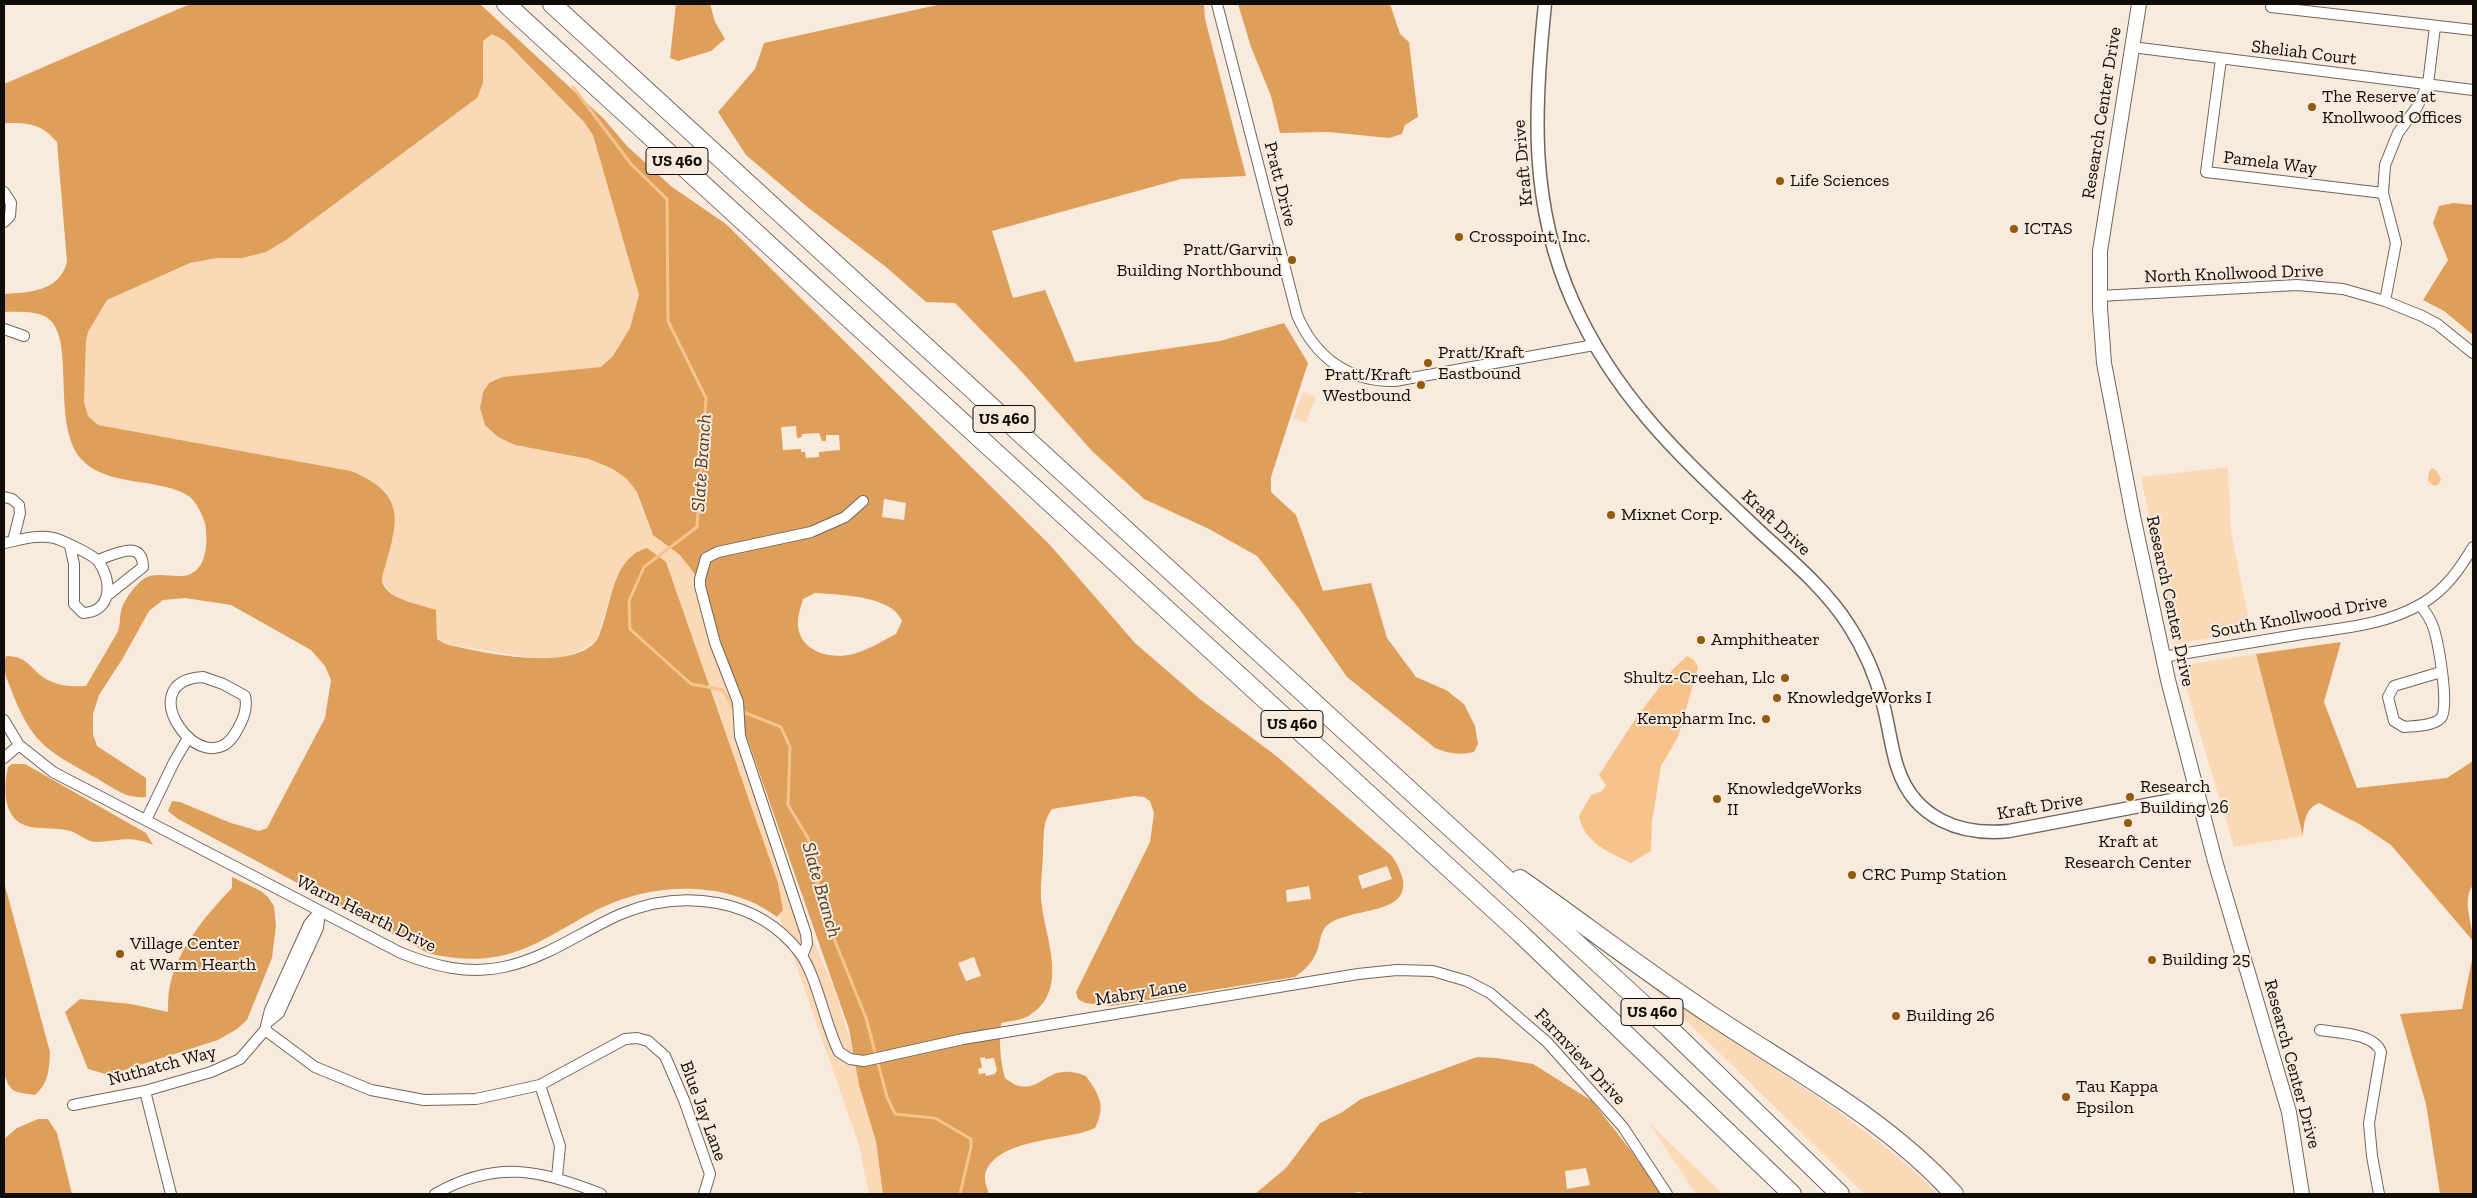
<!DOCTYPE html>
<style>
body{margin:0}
#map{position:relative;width:2477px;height:1198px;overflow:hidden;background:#f8ebde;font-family:"Zilla Slab",serif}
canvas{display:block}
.frame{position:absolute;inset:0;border:5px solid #100c08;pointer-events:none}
</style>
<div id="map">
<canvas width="2477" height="1198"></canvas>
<div class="frame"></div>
</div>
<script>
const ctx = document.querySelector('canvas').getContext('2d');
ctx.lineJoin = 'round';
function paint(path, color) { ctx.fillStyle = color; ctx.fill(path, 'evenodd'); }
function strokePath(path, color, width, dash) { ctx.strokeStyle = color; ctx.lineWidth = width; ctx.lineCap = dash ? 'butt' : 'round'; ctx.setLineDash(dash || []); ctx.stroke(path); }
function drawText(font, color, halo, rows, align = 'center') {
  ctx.font = font + ' "Zilla Slab",serif'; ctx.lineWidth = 4; ctx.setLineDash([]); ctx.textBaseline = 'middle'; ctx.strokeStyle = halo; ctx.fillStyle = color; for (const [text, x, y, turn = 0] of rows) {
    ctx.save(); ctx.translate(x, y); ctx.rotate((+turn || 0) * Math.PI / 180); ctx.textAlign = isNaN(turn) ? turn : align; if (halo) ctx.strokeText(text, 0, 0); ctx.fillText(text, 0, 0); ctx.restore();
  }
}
const green = new Path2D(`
 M466,4l120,109 49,137 65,340 22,88 10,26 4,33 56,152 42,100 38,121 15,84h-18l-10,-49 -158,-452 -90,-98 -15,46 -28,16 -30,2 -93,-15 -8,-5 -1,-29c-21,-7 -64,-14 -51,-44l-34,-95 -253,-46 -10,-9 -4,-14 2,-61 2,-9 19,-32 83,-37 27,-5h25l24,-6 20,-12 191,-142zM630,329l23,206 -16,-43 -10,-13 -14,-10 -24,-10 -74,-14 -30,-20 -5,-16 3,-17 118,-25 12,-11z
 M1303,392l13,5 -10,26 -13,-5z
 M2228,467l3,65 20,99 -76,13 -34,-167z
 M2256,654l47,182 -69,11 -52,-173 2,-9z
 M1629,965c45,33 91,65 137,97 60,41 120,80 172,132h-74z
 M1649,1123l74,71h-27z`);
const forest = new Path2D(`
 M190,4h290l124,115 23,27 45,41 54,37 324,321 85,98 66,57 74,55 117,101c43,67 -49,46 -68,73 -4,6 -4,15 -7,22 -4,11 -12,19 -22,26l-184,29 -26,-3 -7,-4 -2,-7 74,-150 4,-29 -4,-12 -6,-4 -10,-1 -82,13c-10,13 -8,27 -9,43 0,17 -4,37 -1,54 4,35 27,84 -12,109 -7,5 -20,6 -29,8 -2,20 -1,36 4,55 4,3 9,7 14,8 26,5 28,-25 67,-10 14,20 20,30 9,52 -31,14 -93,9 -109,43 -3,7 1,17 3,23h-106l-7,-53 -17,-56 -10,-56 -105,-300 -1,-13 -39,-130 -24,-31 -27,-20 -16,-43 -10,-13 -14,-10 -24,-10 -74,-14 -17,-8 -13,-12 -5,-17 3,-16 6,-9 13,-6 99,-10 12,-11 17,-28 9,-33 -46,-160 -9,-13 -79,-81 -13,-7 -9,7v42l-6,15 -191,142 -20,12 -24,6h-25l-27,5 -83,37 -19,32 -2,9 -2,61 4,14 10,9 253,46c52,22 49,45 35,93 -3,10 -7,17 0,25 11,12 36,16 50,21l1,29 8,5c35,8 125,29 151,-3 3,-3 4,-10 6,-14 10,-28 12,-70 45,-79l19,14 112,321 5,27 -6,7c-48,-37 -122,-35 -174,-10 -34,16 -67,42 -103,49 -24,5 -49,3 -72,-3l-250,-134 -10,-8 4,-10 8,1 51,21 28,8 8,-3 58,-110 6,-38 -6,-14 -14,-16 -80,-45 -46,-7 -22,2 -14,11 -26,47 -24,37 -6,19v20l4,12 49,32v19c-20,2 -31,-8 -48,-18 -48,-27 -65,-33 -86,-87 -5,-13 -10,-22 -6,-36 25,0 24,16 44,25 11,5 23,6 36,5 10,-18 21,-35 31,-53 4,-7 2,-17 5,-25 3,-10 15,-25 23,-30 20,-10 48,12 59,-21 3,-9 3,-24 1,-34 -3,-8 -8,-20 -15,-26 -28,-20 -83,-9 -109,-38 -29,-33 -7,-115 -30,-138 -10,-11 -34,-9 -47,-9v-18c26,-2 55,-2 63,-32l-10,-120c-16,-19 -29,-19 -53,-19v-39zM796,426l1,12 5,-1v-3l17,-1 3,8h4v-6h13l1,15 -21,2v5l-13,1 -1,-6h-4v-3l-18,1 -2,-23zM884,499l22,4 -2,17 -22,-3zM815,593c24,2 77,2 87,28l-6,13c-14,7 -28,16 -43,20 -23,6 -56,-3 -55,-32 0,-7 3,-16 5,-23zM1387,866l5,13 -30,10 -4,-13zM1309,886l2,13 -24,3 -1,-12zM974,957l7,19 -15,5 -8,-18zM985,1057v2l9,-1 3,12 -2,4 -9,2 -1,-3 -6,1 -1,-5 4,-1 -2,-10z
 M676,4h34l5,18 10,17 -14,12 -33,10 -8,-3z
 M942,4h262l1,15 41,157 -65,3 -189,52 21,67 32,-8 30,72 145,-21 64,-18 24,40 -37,114v15l25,23 27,76 48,-8 16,55 29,39 30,13 18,14 11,22 3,18 -4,8c-15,3 -25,2 -39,-4l-88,-71 -47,-67 -43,-54 -48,-27 -65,-30 -52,-48 -70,-79 -67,-69 -29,-1 -40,-35 -80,-61 -60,-51 -28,-43 37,-43 9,-26z
 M1238,4h152l10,30 9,8 9,75 -13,8 -3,9 -13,4 -60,-6 -49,1 -9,-37 -20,-49z
 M2453,203l20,2v130l-29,-24 -21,-11 25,-40 -15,-37 6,-17z
 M2341,642l-17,60 33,86 90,-10 26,-17v124c-12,17 0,37 0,56l-82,-96 -30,-20 -42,-22c-14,6 -15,19 -16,33l-47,-182z
 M12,764h13l121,69 7,12c-23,-10 -33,-4 -56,-3 -12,0 -18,-10 -31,-12 -12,-3 -30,0 -42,-5 -22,-10 -20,-38 -16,-58z
 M232,877l29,14 7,6 6,9 2,20 -4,32 -25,62 -10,9 -19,11 -109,35 -21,-6 -23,-57 15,-13 51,5 37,8c0,-9 0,-19 2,-27 8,-37 37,-71 62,-97z
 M4,882l46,170c-1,17 -1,31 -15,43 -20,-3 -25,-1 -31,-22z
 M2473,955v239h-33l-14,-90 -26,-90 62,-5z
 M1477,1057l20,1 36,6 59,37 40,51 29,42h-293l-9,-2 -12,2h-92l31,-26 34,-45 21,-10 20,-14zM1586,1168l4,17 -23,4 -2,-18z
 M38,1119h10l9,14 15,61h-68v-55l13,-11z`);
const water = new Path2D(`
 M2432,468l4,2 5,9 -2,5 -5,2 -6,-5 1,-9z
 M1687,656l7,4 4,7 -20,70 -17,29 -9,56 -1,29 -20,12c-22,-11 -47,-20 -52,-47l12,-21 11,-4 4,-6 -7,-10 37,-57 37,-49z`);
const stream = new Path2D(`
 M573,87l58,77 36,35 1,122 38,77 -9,129 -53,40 -15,34 1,28 61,55 32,6 10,18 48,19 9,20 -2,58 20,33 17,78 41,102 21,79 8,17 40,4 36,21v8l-11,47`);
const minor = new Path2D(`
 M1217,4l80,311c18,42 51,67 98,66l199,-36
 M2271,7l202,23
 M2132,47l341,43
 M2221,59l-15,113 177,21
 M4,192l7,11 -1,13 -6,6
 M2100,296l197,-11 46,4 42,12 37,15 15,8 36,29
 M2385,301l11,-58 -13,-50 2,-28 13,-32 19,-26 11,-23 7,-57
 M4,329l20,7
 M4,497l8,2 7,6 1,8 -7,28
 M4,543c16,-3 33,-9 50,-5 8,2 39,17 44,23 15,20 14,51 -15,52l-9,-9v-40l-4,-18
 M98,560c16,-5 44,-22 45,7l-34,27
 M2420,605c5,6 9,12 12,19 6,14 18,84 9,94 -7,8 -27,8 -37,9l-10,-6 -6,-24 6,-11 47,-14
 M2163,657c46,-8 93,-15 139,-23 42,-6 84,-9 121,-31 23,-14 36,-33 50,-56
 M203,677l20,7 22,12c3,13 -2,24 -9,36 -31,56 -109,-51 -33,-55z
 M4,720l15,25 34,27 348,181c33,13 67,22 103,14 43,-9 78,-36 117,-53 62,-26 137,-16 179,39 17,23 25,72 39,99l11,7 14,2 99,-22 395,-65 39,-4 36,1 34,10 23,12 57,49 76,85 44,67
 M4,758l15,-13
 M146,820l28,-58 14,-24
 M802,956l5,-12 -1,-10 -66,-198 -2,-34 -23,-59 -15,-57v-7l6,-21 12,-6 93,-20 34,-15 18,-16
 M269,1021l10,-8 39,-85 2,-17
 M265,1030l50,37 56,23 53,10 52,-1 64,-14 85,-46 12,-1 11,3 17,15 19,44 26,74 -6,20
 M2320,1030c19,3 54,3 61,22l-12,71 3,33 7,38
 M540,1085l20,61 -3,31
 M145,1091l26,103
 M73,1105l72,-14 66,-19 29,-13 25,-29 5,-20 39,-86 11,-13
 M435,1194c60,-34 105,-25 166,0`);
const tertiary = new Path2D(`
 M1545,4c-11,104 -16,200 28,298 43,96 108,155 183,226 32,30 68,59 92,96 16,25 28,52 35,80 6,22 8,45 15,65 17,50 63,67 111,62l189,-36`);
const secondary = new Path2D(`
 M2139,4l-39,247v57l4,55 29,153 35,164 47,181 74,251 13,82`);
const motorway = new Path2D(`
 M506,4l1015,930 271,260
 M552,4l1117,1024 171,166
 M1520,879c64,45 126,93 191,136 84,56 174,103 243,179`);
const markers = [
 [2312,107,5,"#905a0f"],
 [1780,181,5,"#905a0f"],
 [2014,229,5,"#905a0f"],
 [1459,237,5,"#905a0f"],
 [1292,260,5,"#905a0f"],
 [1428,363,5,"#905a0f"],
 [1421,385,5,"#905a0f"],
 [1611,515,5,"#905a0f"],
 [1701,640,5,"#905a0f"],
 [1785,678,5,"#905a0f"],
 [1777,698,5,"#905a0f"],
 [1766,719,5,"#905a0f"],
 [2130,797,5,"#905a0f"],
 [1717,799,5,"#905a0f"],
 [2128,823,5,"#905a0f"],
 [1852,875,5,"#905a0f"],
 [120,954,5,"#905a0f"],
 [2152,960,5,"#905a0f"],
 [1896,1016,5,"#905a0f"],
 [2066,1097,5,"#905a0f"]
];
const shields = [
 [677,161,62],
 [1004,419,62],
 [1292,724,62],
 [1652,1012,62]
];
const shieldNames = [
 ["US 460",677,161],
 ["US 460",1004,419],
 ["US 460",1292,724],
 ["US 460",1652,1012]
];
const streetNames = [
 ["Sheliah Court",2304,53,7],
 ["Research Center Drive",2102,113,-81],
 ["Kraft Drive",1523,163,-95],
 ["Pamela Way",2270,163,7],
 ["Pratt Drive",1280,184,76],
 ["North Knollwood Drive",2234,274,-2],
 ["Kraft Drive",1776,523,43],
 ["Research Center Drive",2170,601,78],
 ["South Knollwood Drive",2299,617,-10],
 ["Kraft Drive",2040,807,-10],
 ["Warm Hearth Drive",366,914,26],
 ["Mabry Lane",1141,993,-9],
 ["Farmview Drive",1580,1057,47],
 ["Research Center Drive",2292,1064,75],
 ["Nuthatch Way",162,1066,-15],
 ["Blue Jay Lane",703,1111,70]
];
const poiNames = [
 ["The Reserve at",2322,97],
 ["Knollwood Offices",2322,118],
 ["Life Sciences",1790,181],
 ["ICTAS",2024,229],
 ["Crosspoint, Inc.",1469,237],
 ["Pratt/Garvin",1282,250,"right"],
 ["Building Northbound",1282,271,"right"],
 ["Pratt/Kraft",1438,353],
 ["Eastbound",1438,374],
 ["Pratt/Kraft",1411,375,"right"],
 ["Westbound",1411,396,"right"],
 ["Mixnet Corp.",1621,515],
 ["Amphitheater",1711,640],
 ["Shultz-Creehan, Llc",1775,678,"right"],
 ["KnowledgeWorks I",1787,698],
 ["Kempharm Inc.",1756,719,"right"],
 ["Research",2140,787],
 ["Building 26",2140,808],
 ["KnowledgeWorks",1727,789],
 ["II",1727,810],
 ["Kraft at",2128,842,"center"],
 ["Research Center",2128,863,"center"],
 ["CRC Pump Station",1862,875],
 ["Village Center",130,944],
 ["at Warm Hearth",130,965],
 ["Building 25",2162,960],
 ["Building 26",1906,1016],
 ["Tau Kappa",2076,1087],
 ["Epsilon",2076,1108]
];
const waterNames = [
 ["Slate Branch",702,463,-86],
 ["Slate Branch",821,890,74]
];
paint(green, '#fcd9b6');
paint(forest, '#dd9f5a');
paint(water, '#f6c38d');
strokePath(stream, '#f6c38d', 3);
strokePath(minor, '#71665b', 12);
strokePath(tertiary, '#71665b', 15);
strokePath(secondary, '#71665b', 16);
strokePath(motorway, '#71665b', 20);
strokePath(minor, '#fff', 10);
strokePath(tertiary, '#fff', 12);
strokePath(secondary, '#fff', 14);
strokePath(motorway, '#fff', 18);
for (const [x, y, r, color] of markers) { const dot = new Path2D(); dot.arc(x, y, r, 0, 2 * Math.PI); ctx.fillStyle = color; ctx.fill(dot); strokePath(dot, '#f8ebde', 2); }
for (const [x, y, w] of shields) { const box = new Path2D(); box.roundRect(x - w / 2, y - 13.5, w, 27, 4); ctx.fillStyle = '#f8ebde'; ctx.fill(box); strokePath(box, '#100c08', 1); }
drawText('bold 16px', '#100c08', null, shieldNames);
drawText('18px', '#100c08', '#f8ebde', streetNames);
drawText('18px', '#100c08', '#f8ebde', poiNames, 'left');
drawText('italic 19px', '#543a1c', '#f8ebde', waterNames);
</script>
